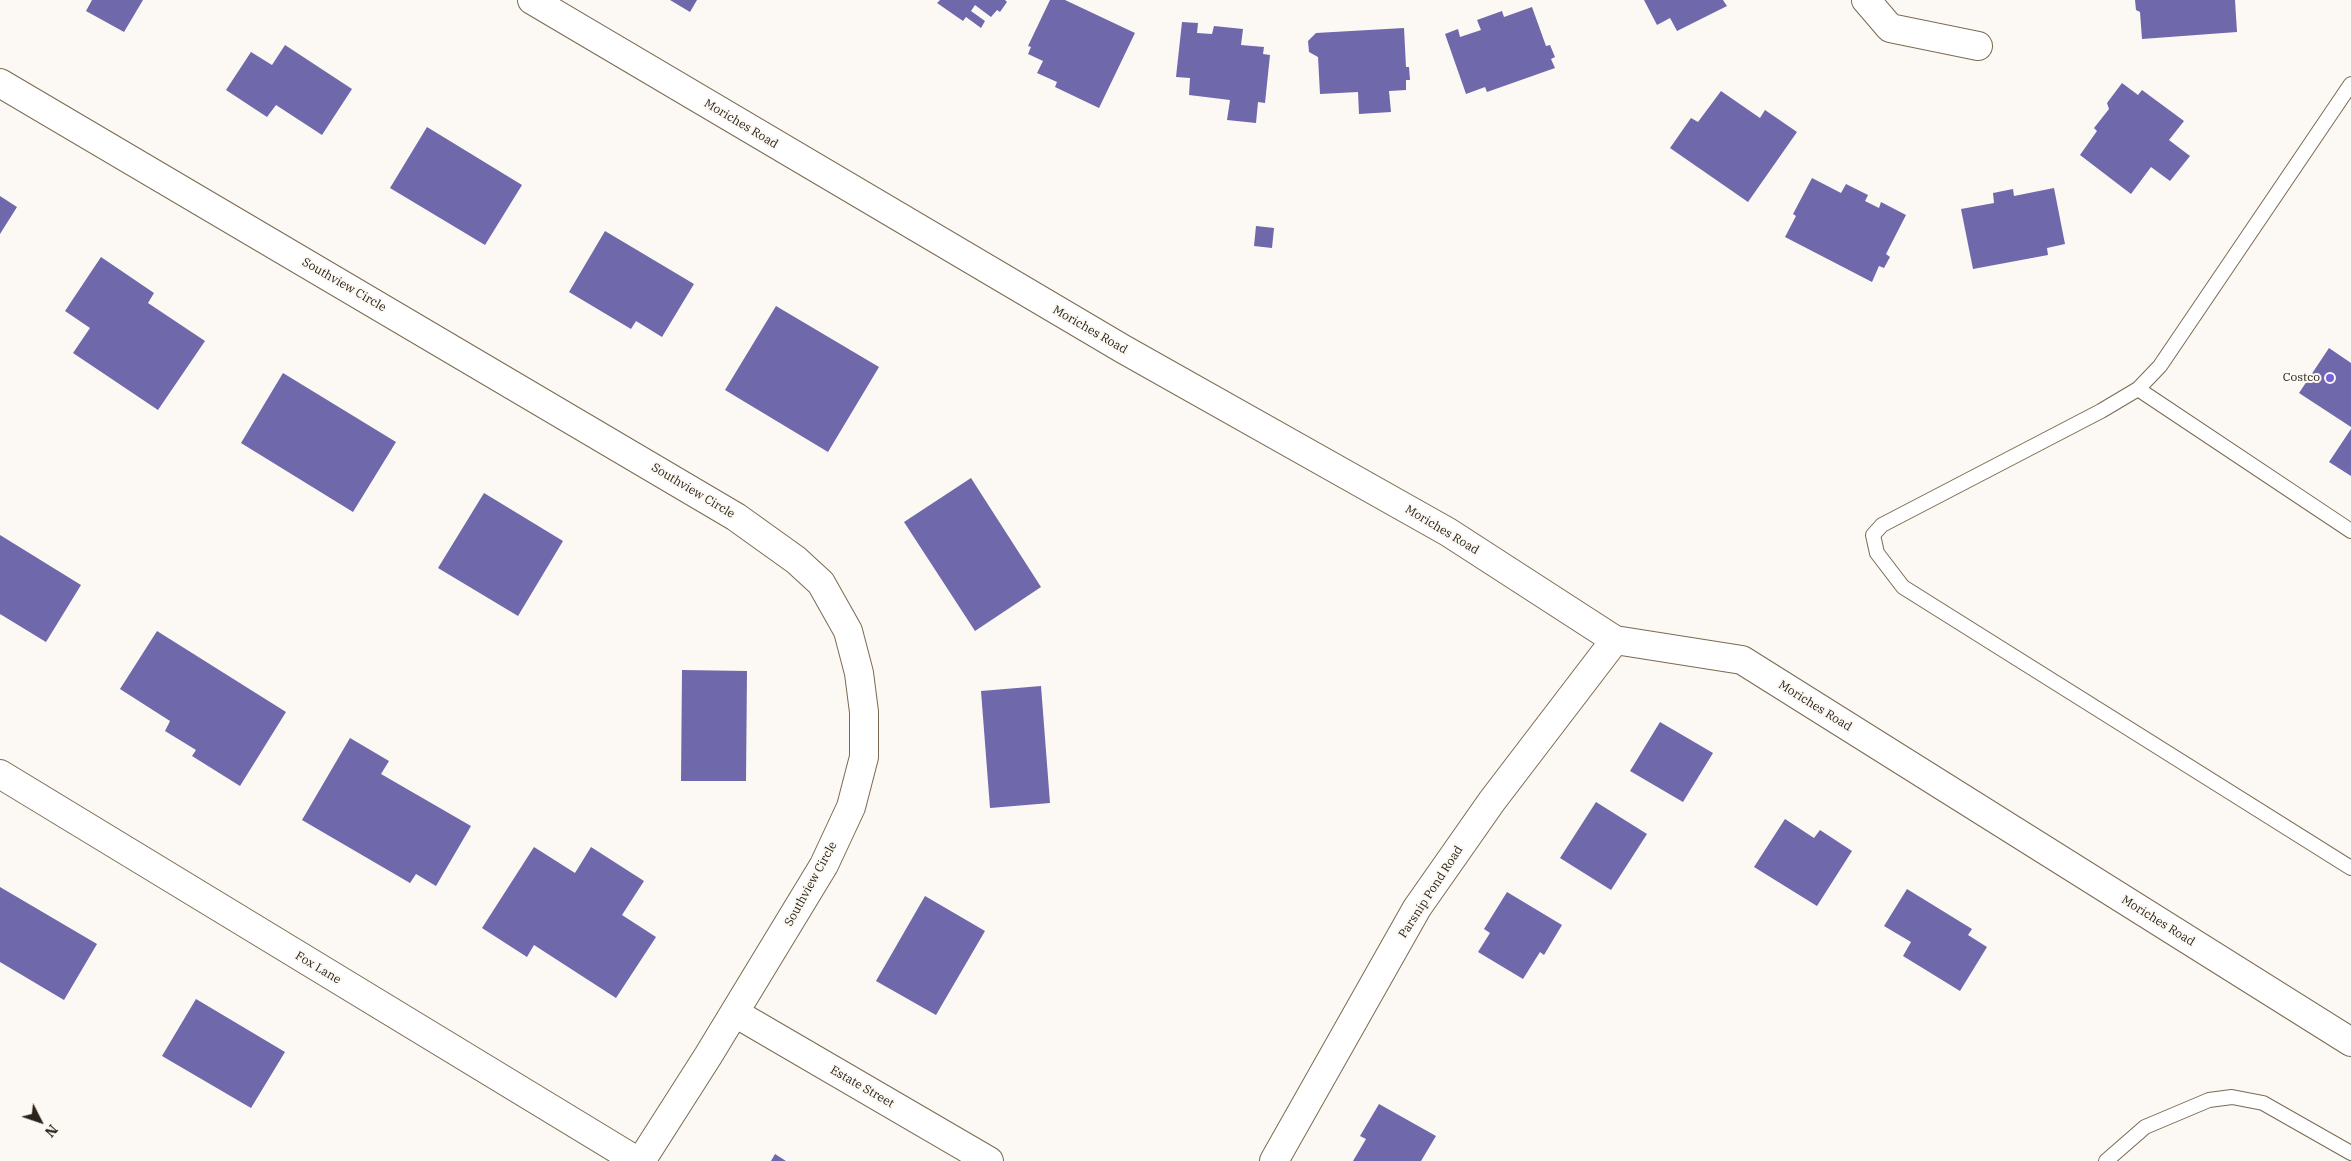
<!DOCTYPE html>
<style>
body{margin:0}
#map{position:relative;width:2351px;height:1161px;overflow:hidden;background:#fcf8f3;font-family:"IBM Plex Serif",serif}
canvas{display:block}
.north{position:absolute;left:15px;top:1096px;width:50px;height:50px;-webkit-text-stroke:4px #fcf8f3;paint-order:stroke;rotate:131deg;font-size:14px;font-weight:700;line-height:20px;text-align:center;color:#2a2319}
.north::after{content:'';display:block;margin:auto;width:18px;height:22px;background:#2a2319;clip-path:polygon(50% 0,100% 100%,50% 72%,0 100%)}
</style>
<div id="map">
<canvas width="2351" height="1161"></canvas>
<div class="north">N</div>
</div>
<script>
const ctx = document.querySelector('canvas').getContext('2d');
ctx.lineJoin = 'round';
function paint(path, color) { ctx.fillStyle = color; ctx.fill(path, 'evenodd'); }
function strokePath(path, color, width, dash) { ctx.strokeStyle = color; ctx.lineWidth = width; ctx.lineCap = dash ? 'butt' : 'round'; ctx.setLineDash(dash || []); ctx.stroke(path); }
function drawText(font, color, halo, rows, align = 'center') {
  ctx.font = font + ' "IBM Plex Serif",serif'; ctx.lineWidth = 4; ctx.setLineDash([]); ctx.textBaseline = 'middle'; ctx.strokeStyle = halo; ctx.fillStyle = color; for (const [text, x, y, turn = 0] of rows) {
    ctx.save(); ctx.translate(x, y); ctx.rotate((+turn || 0) * Math.PI / 180); ctx.textAlign = isNaN(turn) ? turn : align; if (halo) ctx.strokeText(text, 0, 0); ctx.fillText(text, 0, 0); ctx.restore();
  }
}
const building = new Path2D(`
 M92,0h51l-19,32 -38,-21z
 M670,0h27l-7,12z
 M940,0h65l2,2 -7,10 -3,-2 -6,7 -16,-12 -4,6 14,10 -4,7 -15,-11 -3,4 -26,-18z
 M1050,0h15l70,33 -36,75 -44,-21 2,-5 -20,-9 6,-12 -15,-7 3,-7 -3,-1z
 M1644,0h79l4,6 -50,25 -7,-13 -13,7z
 M2135,0h100l2,32 -95,7 -2,-27 -4,-2z
 M1532,7l14,39 4,-1 5,12 -4,2 4,9 -68,24 -2,-5 -19,7 -21,-60 13,-5 2,8 21,-7 -4,-10 25,-9 2,6z
 M1182,22l16,1 -1,10 15,1 2,-8 29,3 -2,16 23,2 -1,7 7,1 -5,48 -7,-1 -2,21 -29,-3 3,-20 -41,-5 1,-17 -14,-1z
 M1404,28l2,39h3l1,13h-4v10l-17,1 2,21 -32,2 -1,-22 -38,2 -2,-37 -9,-5 -1,-11 8,-8z
 M285,45l67,44 -30,46 -46,-30 -9,12 -41,-27 25,-38 21,13z
 M2122,83l16,12 4,-5 42,31 -15,19 21,16 -20,25 -19,-14 -20,27 -51,-39 17,-24 -3,-3 15,-19 -2,-6z
 M1721,91l39,27 5,-8 32,22 -49,70 -78,-54 21,-30 7,4z
 M427,127l95,58 -37,60 -95,-57z
 M1812,178l29,15 5,-9 22,11 -3,6 14,7 2,-6 25,13 -20,39 4,3 -6,11 -5,-2 -7,16 -87,-45 11,-21 -3,-2z
 M2054,188l11,56 -18,4 1,7 -75,14 -12,-60 33,-6 -1,-10 20,-4 1,7z
 M0,196l17,11 -17,27z
 M1256,226l18,2 -2,20 -18,-2z
 M605,231l89,53 -32,53 -26,-16 -5,8 -62,-37z
 M101,257l53,36 -6,10 57,38 -47,69 -85,-57 17,-25 -25,-17z
 M776,306l103,61 -51,85 -103,-62z
 M2329,348l22,15v64l-52,-34z
 M283,373l113,69 -43,70 -112,-69z
 M2351,429v47l-22,-14z
 M971,478l70,109 -66,44 -71,-109z
 M484,493l79,48 -45,75 -80,-48z
 M0,535l81,50 -35,57 -46,-28z
 M157,631l129,81 -46,74 -48,-30 4,-6 -31,-19 5,-10 -50,-32z
 M682,670l65,1 -1,110h-65z
 M1041,686l9,117 -60,5 -9,-117z
 M1660,722l53,31 -30,49 -53,-31z
 M350,738l39,23 -8,13 90,52 -35,60 -20,-12 -6,9 -108,-63z
 M1596,802l51,32 -36,56 -51,-32z
 M1785,819l29,19 6,-8 32,21 -35,55 -63,-39z
 M534,847l41,26 16,-26 53,34 -22,34 34,22 -40,61 -82,-53 -7,12 -45,-29z
 M0,887l97,57 -33,56 -64,-38z
 M1907,889l65,40 -4,6 19,12 -27,44 -57,-35 8,-14 -27,-16z
 M1507,892l55,33 -18,30 -4,-3 -17,27 -45,-27 12,-19 -6,-4z
 M925,896l60,35 -49,84 -60,-34z
 M196,999l89,53 -34,56 -89,-52z
 M1379,1104l57,32 -15,25h-68l13,-22 -6,-3z
 M775,1154l11,7h-15z`);
const service = new Path2D(`
 M2351,84l-191,282 -22,23 -37,22 -219,114 -9,10 4,18 26,34 448,281
 M2138,389l213,142
 M2106,1161l39,-34 64,-27 23,-3 31,6 88,50`);
const minor = new Path2D(`
 M1866,0l24,28 88,18
 M0,83l736,434 60,43 25,23 27,48 11,42 5,39v45l-13,50 -27,58 -116,191 -67,105
 M0,774l637,387
 M735,1013l254,148
 M1274,1161l143,-253 75,-107 123,-161`);
const tertiary = new Path2D(`
 M532,0l591,349 325,183 167,108 127,20 609,382`);
const markers = [
 [2330,378,5,"#7661db"]
];
const streetNames = [
 ["Moriches Road",741,124,31],
 ["Southview Circle",344,285,30],
 ["Moriches Road",1090,330,30],
 ["Southview Circle",693,491,31],
 ["Moriches Road",1442,530,31],
 ["Moriches Road",1815,706,32],
 ["Southview Circle",811,884,-61],
 ["Parsnip Pond Road",1431,892,-57],
 ["Moriches Road",2158,921,32],
 ["Fox Lane",318,968,31],
 ["Estate Street",862,1087,30]
];
const poiNames = [
 ["Costco",2320,378]
];
paint(building, '#6f68ab');
strokePath(service, '#7b6a52', 16);
strokePath(minor, '#7b6a52', 30);
strokePath(tertiary, '#7b6a52', 30);
strokePath(service, '#fff', 14);
strokePath(minor, '#fff', 28);
strokePath(tertiary, '#fff', 28);
for (const [x, y, r, color] of markers) { const dot = new Path2D(); dot.arc(x, y, r, 0, 2 * Math.PI); ctx.fillStyle = color; ctx.fill(dot); strokePath(dot, '#fcf8f3', 2); }
drawText('12px', '#2a2319', '#fcf8f3', streetNames);
drawText('12px', '#2a2319', '#fcf8f3', poiNames, 'right');
</script>
